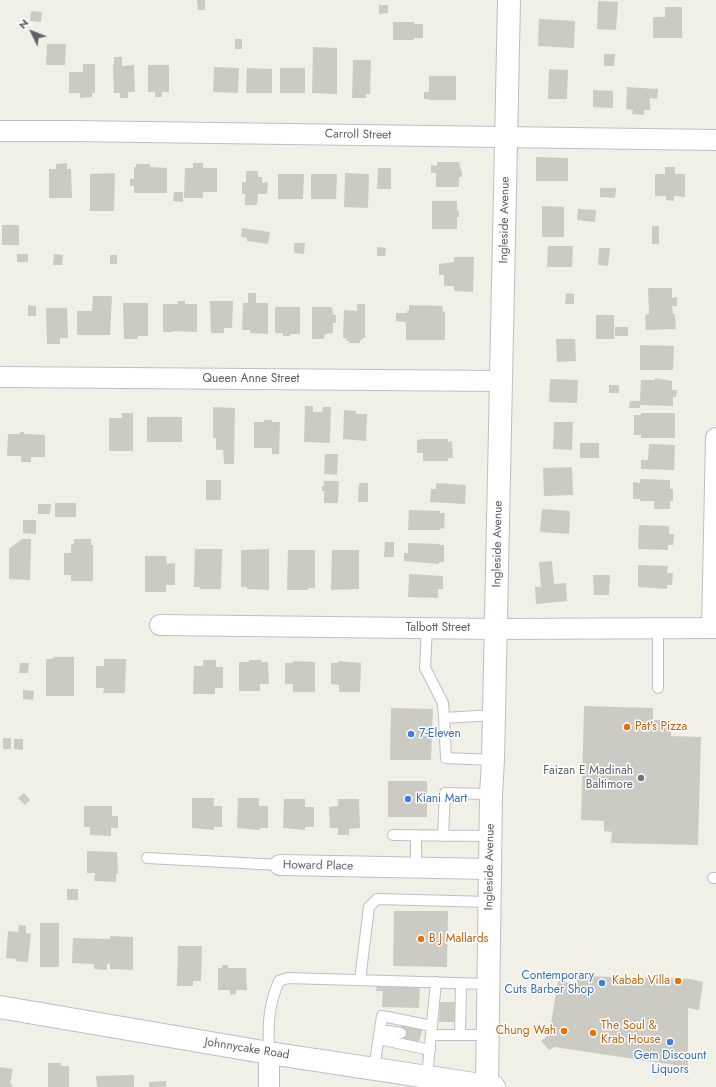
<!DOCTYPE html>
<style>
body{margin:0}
#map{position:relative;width:716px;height:1087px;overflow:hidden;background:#f1f0e6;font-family:Jost,sans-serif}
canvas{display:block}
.north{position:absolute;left:12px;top:12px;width:40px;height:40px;-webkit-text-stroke:3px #fff;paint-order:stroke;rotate:313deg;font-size:11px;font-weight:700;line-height:16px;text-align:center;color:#5e6168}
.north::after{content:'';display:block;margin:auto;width:14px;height:18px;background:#5e6168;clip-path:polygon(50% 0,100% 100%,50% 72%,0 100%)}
</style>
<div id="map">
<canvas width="716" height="1087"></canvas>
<div class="north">N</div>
</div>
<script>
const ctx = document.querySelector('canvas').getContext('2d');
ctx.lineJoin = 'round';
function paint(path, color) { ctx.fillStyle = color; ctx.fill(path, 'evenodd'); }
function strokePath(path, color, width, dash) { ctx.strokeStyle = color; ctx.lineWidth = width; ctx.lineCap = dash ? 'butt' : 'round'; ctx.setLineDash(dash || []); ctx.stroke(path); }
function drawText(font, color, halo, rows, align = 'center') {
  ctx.font = font + ' Jost,sans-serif'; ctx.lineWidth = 3; ctx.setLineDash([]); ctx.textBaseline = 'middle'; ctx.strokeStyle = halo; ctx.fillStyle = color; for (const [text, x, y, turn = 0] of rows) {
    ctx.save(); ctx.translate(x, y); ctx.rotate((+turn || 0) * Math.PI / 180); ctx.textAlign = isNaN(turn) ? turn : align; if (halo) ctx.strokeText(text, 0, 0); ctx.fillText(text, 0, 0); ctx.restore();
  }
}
const building = new Path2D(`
 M197,0h8v10h-7z
 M598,1l20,1 -2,28 -19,-1z
 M379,5h9v8l-9,1z
 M665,7h17v31h-29v-21h12z
 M31,11l11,1 -1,10 -11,-1z
 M539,19l36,2 -1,27 -36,-2z
 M393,22h22l-1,2h9v14h-9v2h-21z
 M235,39h7v10h-7z
 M47,44h19l-1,21h-19z
 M313,47l24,1v46l-25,-1z
 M604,54h11l-1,12h-10z
 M114,57h8v9l12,-1 1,27h-7v6h-8v-5h-6l-1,-28h1z
 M353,60h18l-1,34h-4v4h-14z
 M83,64h12v29h-3v4l-12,1v-5h-11v-21h14z
 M148,65h21v27h-7v5h-7v-5h-7z
 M214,67l25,1 -1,25 -25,-1z
 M247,68l25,1v24h-26z
 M280,68h25v25h-25z
 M549,69l19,1 -1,29h-19z
 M429,76h27v24h-27v-1h-5v-7h5z
 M627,87l31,2 -1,10 -7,-1v12h-6v5l-12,-1 1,-4 -7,-1z
 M593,90l20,1v17l-20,-1z
 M536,157l32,1v23h-32z
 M437,162h22l2,9h1v6h-3v10h-23v-14h-5v-8l6,1z
 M67,163v6h4l1,29h-23v-29h7v-5z
 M193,163h10v5h14v24h-14v6h-19l1,-30h8z
 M136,164h14v3l17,1v25h-33v-7h-4v-7h4v-12h2z
 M665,167h10v7h10v23l-11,-1v5l-8,-1v-4h-11v-22h10z
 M378,168h13v21h-14z
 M246,171h12v6h4v6l6,-1 -1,12h-9l-1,11h-12v-11h-3v-12h4z
 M115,173l-1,38h-24v-37z
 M345,173l24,1 -1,34 -24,-1z
 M278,174h26l-1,25h-25z
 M311,174h26l-1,25h-25z
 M600,188h16l-1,10 -15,-1z
 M174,192h9v10l-10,-1z
 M432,201h25v9l2,1v6h-2v12h-25z
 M542,206l22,1v30h-22z
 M578,209l18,1 -1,12 -18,-2z
 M2,225h17v20h-17z
 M652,226h7v18h-7z
 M242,228l28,4 -2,12 -21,-3v-3l-6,-1z
 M294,243h11l-1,11 -10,-1z
 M548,246h25l-1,21h-25z
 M377,247l9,1 -1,8h-8z
 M599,248h11l-2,18 -10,-1z
 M17,254h11v8h-11z
 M54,254l9,1 -1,10h-9z
 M110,255h7v9h-7z
 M454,257h20l-1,35 -19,-1v-5h-10v-11h-5v-11l15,-2z
 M648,288h24v10l5,-1v9h-5l1,8h2l1,15 -30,1 -1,-15 4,-1z
 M248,293h8v10h12v31l-18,-1v-3h-8l1,-27h5z
 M566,293l8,1v10h-9z
 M93,296h19l-2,39h-33v-24h15z
 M178,301h7v3h12v28l-25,-1 1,1h-10v-28h15z
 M210,301h23l-1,27h-8v5h-13z
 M123,303h25v33h-10l-1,3h-13z
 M357,304h8v34h-3v2h-2v3h-11v-2h-3v-3h-3l1,-28 13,1z
 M28,305l8,1v10h-8z
 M409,305l33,1 1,6h2v28h-39v-18l-10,-1v-8h11v-2h2z
 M275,307h25v27h-10v2h-7v-3h-8z
 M312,307h20l1,8h3v8h-3v10l-8,1 -1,5h-12z
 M46,308h21l1,30h-8v6h-13z
 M596,315h18v24h-18z
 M615,327h13v9h-13z
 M556,339h19l1,22 -19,1z
 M640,345l34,1 -1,24h-33z
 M655,378l17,3v9h5l-1,7h-3v9l-33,-1v3h-11l1,-7h10l1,-21h14z
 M550,379l28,1 -1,23 -28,-1z
 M609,385h10v8h-10z
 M305,406h8v6h9l1,-5h8l-1,36 -26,-1z
 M213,407l22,1 -1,56h-10l-1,-14h-7v-12h-3z
 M344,410l12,1v3h11l-1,27 -23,-2z
 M122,413h11v38h-24v-33h13z
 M641,413h34v25h-34v-3h-7v-20h7z
 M147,417h35v25h-35z
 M264,420h8v2h8l-1,32h-7v-6h-18v-26h10z
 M554,422h19l-1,28 -19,-1z
 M20,432h4v2l21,1v22h-14v5h-10v-6h-14l1,-22h12z
 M423,439h25v3l4,-1 1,17h-5v3h-25v-8h-6v-13z
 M580,443h19v15h-19z
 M649,444l26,1 -1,25 -33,-1v-9h7z
 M325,454h13l-1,21 -13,-1z
 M572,467l1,28 -29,1 -1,-28z
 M640,479l30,1v9h3v12h-3v8h-16v-8h-14v-2h-7v-17l7,1z
 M206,480h15v20h-15z
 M324,481h15l-1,22h-14v-12h-2v-5h2z
 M359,483h9v19h-10z
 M436,483l30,2 -1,19 -35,-2 1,-13h5z
 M55,503h21v14h-21z
 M38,504h13l-1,10h-12z
 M542,509l28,2 -1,23 -29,-2z
 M409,510l31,1v2h5l-1,16 -4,-1v2h-32z
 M23,520h13v14l-13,-1z
 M639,525l30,1v8h5l-1,11h-5v5l-30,-1z
 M22,539h9l-1,41 -21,-1v-30z
 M74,539h17v6h2v36h-22v-6h-7v-22h7v-8l3,-1z
 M385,542h9v15h-10z
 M408,543l32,1v1h4v17h-5v2l-35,-3v-8h4z
 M195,549h27l-1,40h-21v-2h-6z
 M269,549v41l-22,-1v-2h-6v-37z
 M288,550h27v38h-7v2h-21z
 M332,550h27v39l-28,1z
 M145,556h21l1,8 8,-1v22h-9v7h-21z
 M552,561l2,23 12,-1 1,18 -31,3 -1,-17h6l-2,-25z
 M638,565l30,1 -1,7h6l-1,12h-5v4l-29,-2z
 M409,574l34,2v13h-5v9l-30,-1z
 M593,575h17l-1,20h-15z
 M53,657h21v39h-28v-37h7z
 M104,659h22l-1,34h-22l1,-5h-8v-22h8z
 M203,660h13v7h7v21h-8v6h-22l1,-28h9z
 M249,660h13l-1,2h7l1,22h-9v7h-21v-29h10z
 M293,661l22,1v30h-22v-8h-8v-21h8z
 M338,661l23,2 -1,29h-21v-7l-8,-1v-21h7z
 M20,663h9l-1,10h-9z
 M23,690l11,1 -1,9 -10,-1z
 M584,706l69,2v12h18v16l30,1 -3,108 -87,-2 1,-11 -8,-1v-10l-23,-1z
 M391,708l42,1 -2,51h-41z
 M3,738h8v11h-8z
 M14,739h9v11l-9,-1z
 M388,781h39v36h-39z
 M24,793l6,7 -5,5 -7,-7z
 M192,798h22v8h8v21h-8v3l-22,-2z
 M238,798h21v8h9v22h-8v2l-23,-2z
 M284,799h21v8h9v20h-9v3l-22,-2z
 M338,799h21l1,29 -11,1v6h-11v-7h-8l-1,-21 9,-1z
 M84,806h28v10h6v12h-7v8l-21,-1v-8h-6z
 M87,851l30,1 1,22h-2v8l-22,-1 1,-8h-8z
 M67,889h11v11h-11z
 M394,911h54l-1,56 -54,-1z
 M40,923h19v44h-19z
 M19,925l7,1v7l5,1 -3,28 -12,-1v-2l-10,-1 2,-27 10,1z
 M110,936l23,1v33l-23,-1v-5h-3v6l-13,-1v-5l-22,-1 1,-25 37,1z
 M178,946h24l-1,35h-8v5h-16z
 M222,965h6v3h18l1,22h-11v4l-6,1v-5h-12v-22h4z
 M577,976l114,3 12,3 -4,28 -11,-2v59l-134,-20 -5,3 -8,-9 8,-6 9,-54 18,3z
 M420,984l-1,24 -37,-1 1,-16h-7l1,-6z
 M440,1002h18v20h-19z
 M402,1023l21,4 -5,19 -19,-4z
 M48,1063h13v3h8v21h-21z
 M0,1067l13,2 -3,15h2v3h-12z
 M134,1075v12h-37l-1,-11z
 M166,1081v6h-17v-5z`);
const lane = new Path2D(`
 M427,628l-2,40 18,35 1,15
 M658,688v-60
 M493,760l-47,-2 -2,-40 50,-3
 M393,835l98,1
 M416,835v32
 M443,836l2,-43 46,1
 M147,858l133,7
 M713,878h3
 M360,980l9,-73 8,-8 113,3
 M380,1030l21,3
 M431,1035h57
 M460,1035l1,-52
 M379,1039l51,11
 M269,1053c-1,-28 -1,-46 10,-72l9,-3 200,6
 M374,1069l8,-53 50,10
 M427,1077l9,-95`);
const street = new Path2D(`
 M0,131h72l644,9
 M0,377l501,4
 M160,625l336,4 220,-1
 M712,628l4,-190
 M280,865l210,4
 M269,1053v34`);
const secondary = new Path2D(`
 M0,1007l269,46 225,34
 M487,1087l4,-293 2,-34 16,-760`);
const markers = [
 [627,727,4,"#e8710a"],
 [411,734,4,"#3f7fe0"],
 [641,778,4,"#6b7280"],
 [408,799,4,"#3f7fe0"],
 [421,939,4,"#e8710a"],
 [678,981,4,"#e8710a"],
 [602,983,4,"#3f7fe0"],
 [564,1031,4,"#e8710a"],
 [593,1033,4,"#e8710a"],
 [670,1042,4,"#3f7fe0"]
];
const streetNames = [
 ["Carroll Street",358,135,1],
 ["Ingleside Avenue",505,220,-89],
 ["Queen Anne Street",251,379],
 ["Ingleside Avenue",498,544,-89],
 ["Talbott Street",438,628],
 ["Howard Place",318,866,1],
 ["Ingleside Avenue",490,867,-89],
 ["Johnnycake Road",247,1049,9]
];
const foodNames = [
 ["Pat's Pizza",635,727],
 ["B J Mallards",429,939],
 ["Kabab Villa",670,981,"right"],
 ["The Soul &",601,1026],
 ["Krab House",601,1040],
 ["Chung Wah",556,1031,"right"]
];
const shopNames = [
 ["7-Eleven",419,734],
 ["Kiani Mart",416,799],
 ["Contemporary",594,976,"right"],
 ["Cuts Barber Shop",594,990,"right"],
 ["Gem Discount",670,1056,"center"],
 ["Liquors",670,1070,"center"]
];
const worshipNames = [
 ["Faizan E Madinah",633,771],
 ["Baltimore",633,785]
];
paint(building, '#cccbc3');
strokePath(lane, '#bebfc6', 12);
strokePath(street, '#bebfc6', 22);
strokePath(secondary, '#bcbec5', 24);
strokePath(lane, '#fff', 10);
strokePath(street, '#fff', 20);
strokePath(secondary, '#fff', 22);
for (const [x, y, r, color] of markers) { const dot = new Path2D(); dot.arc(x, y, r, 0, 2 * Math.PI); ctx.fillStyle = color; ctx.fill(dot); strokePath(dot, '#fff', 1.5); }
drawText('12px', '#5e6168', '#fff', streetNames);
drawText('12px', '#c56008', '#fff', foodNames, 'left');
drawText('12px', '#366cbe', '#fff', shopNames, 'left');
drawText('12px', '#5b616d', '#fff', worshipNames, 'right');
</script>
